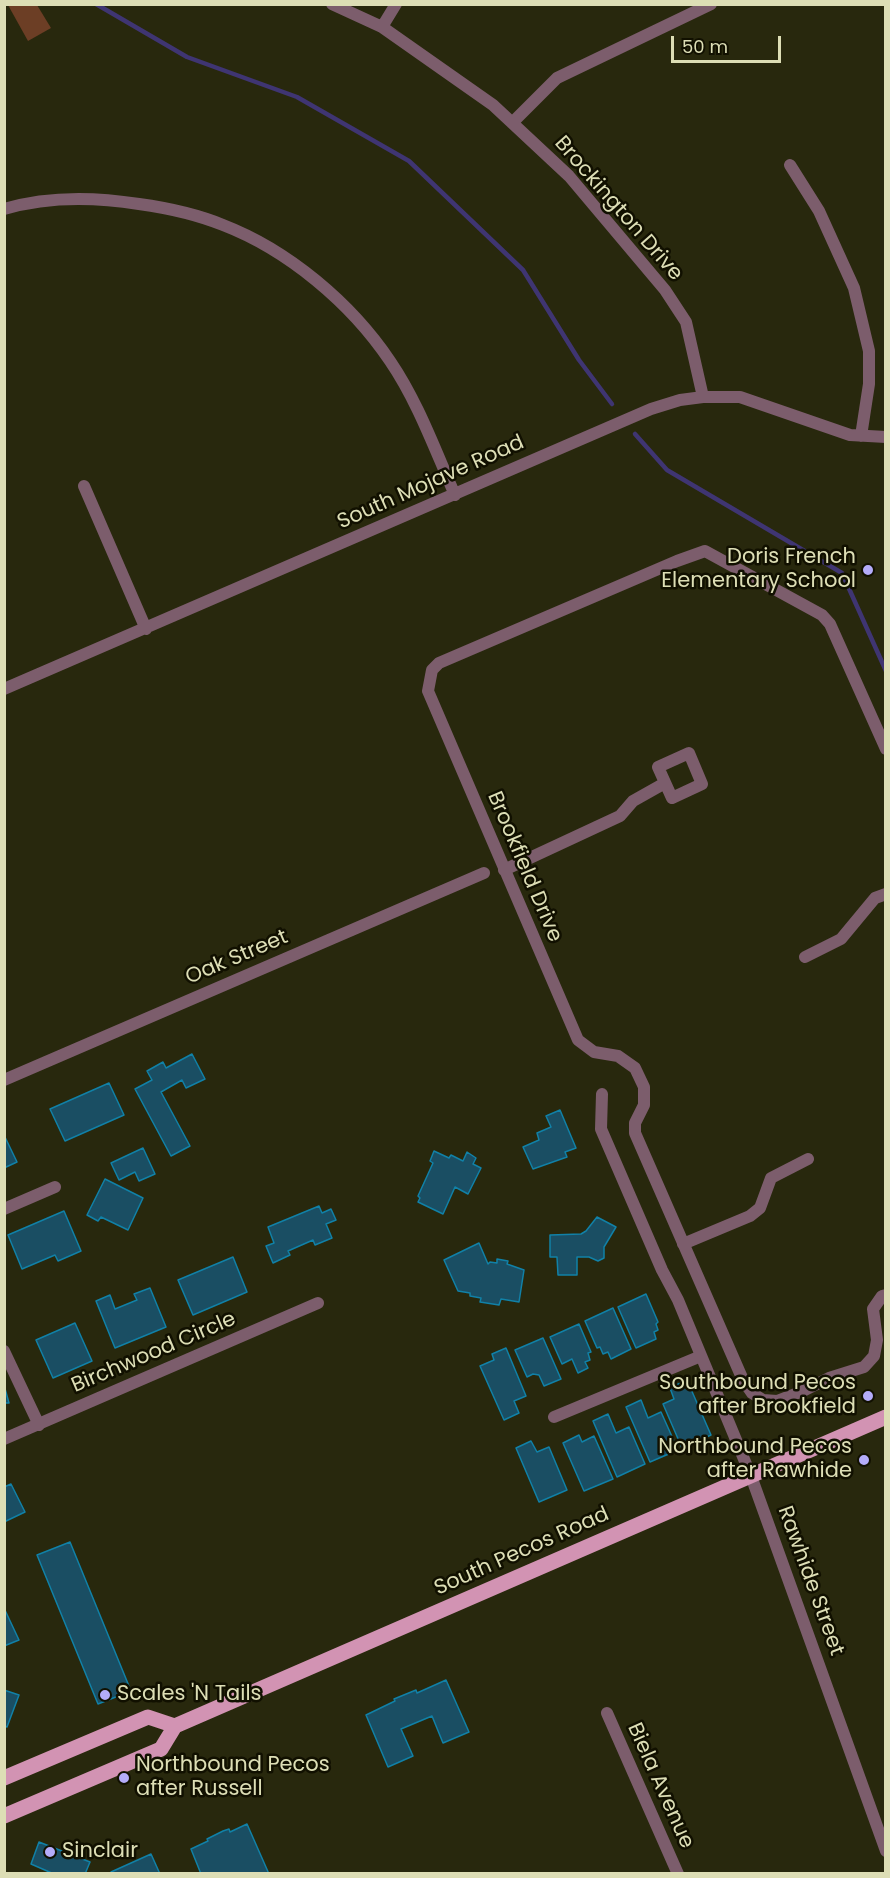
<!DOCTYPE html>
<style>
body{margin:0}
#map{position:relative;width:890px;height:1878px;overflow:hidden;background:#28280d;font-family:Poppins,sans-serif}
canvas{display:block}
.frame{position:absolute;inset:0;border:6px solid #dddeb5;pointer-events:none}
.scale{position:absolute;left:671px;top:36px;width:110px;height:27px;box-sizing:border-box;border:3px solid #dddeb5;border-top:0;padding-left:8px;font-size:18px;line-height:21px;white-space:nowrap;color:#dddeb5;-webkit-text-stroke:4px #111000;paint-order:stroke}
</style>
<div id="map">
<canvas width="890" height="1878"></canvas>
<div class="frame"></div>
<div class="scale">50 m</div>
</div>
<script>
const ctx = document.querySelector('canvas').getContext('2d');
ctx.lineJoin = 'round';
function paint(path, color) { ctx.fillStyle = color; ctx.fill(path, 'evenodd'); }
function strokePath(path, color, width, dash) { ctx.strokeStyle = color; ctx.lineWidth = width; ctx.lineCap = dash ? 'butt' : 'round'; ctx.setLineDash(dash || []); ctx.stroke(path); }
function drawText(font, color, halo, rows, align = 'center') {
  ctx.font = font + ' Poppins,sans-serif'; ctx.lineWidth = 5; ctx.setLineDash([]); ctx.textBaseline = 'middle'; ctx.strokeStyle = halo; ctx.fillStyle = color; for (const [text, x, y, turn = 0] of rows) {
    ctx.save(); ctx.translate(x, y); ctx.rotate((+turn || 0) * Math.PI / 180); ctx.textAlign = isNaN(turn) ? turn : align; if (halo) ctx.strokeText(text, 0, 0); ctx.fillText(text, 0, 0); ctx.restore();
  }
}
const green = new Path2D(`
 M8,5h29l14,23 -23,13z`);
const stream = new Path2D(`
 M96,4l91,53 110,40 112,64 114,109 56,90 33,44
 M635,434l32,36 175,103 44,98`);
const building = new Path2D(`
 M192,1054l13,25 -19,9 -4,-8 -21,12 29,54 -19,10 -36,-67 17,-9 -5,-9 16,-9 3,6z
 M109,1083l15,32 -59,26 -15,-32z
 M560,1110l16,38 -11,4 2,5 -34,12 -10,-22 16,-7 -2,-7 14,-6 -5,-11z
 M4,1135l13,27 -13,6z
 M143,1148l12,26 -16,7 -4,-9 -16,8 -8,-17z
 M434,1151l15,7 2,-3 12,6 4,-9 9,6 -3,6 8,4 -13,26 -13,-7 -12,27 -25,-12 2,-4 -2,-2 15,-33 -3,-2z
 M105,1179l38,19 -15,32 -27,-13 -3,4 -11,-6z
 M319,1206l3,7 9,-4 5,11 -10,4 6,14 -17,7 -2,-5 -25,11 2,4 -17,8 -7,-17 8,-3 -6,-16z
 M64,1211l17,40 -23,10 -3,-6 -33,14 -14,-34z
 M597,1217l19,10 -12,20v11l-6,3 -9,-4h-12v18h-19l-1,-18h-7v-22l31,-1 5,-3z
 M479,1243l9,21 2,-2 7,1v-4l11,2 -1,3 17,6 -5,32 -18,-3 -2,6 -19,-3 1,-4 -11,-2v-3l-12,-2 -14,-31z
 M233,1257l14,35 -54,23 -15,-35z
 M150,1288l16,39 -51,21 -19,-47 14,-6 5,14 22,-9 -3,-6z
 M646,1294l12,28 -2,2 2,6 -4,2 2,7 -20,9 -18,-41z
 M613,1308l18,41 -20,10 -3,-7 -5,2 -3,-7 -3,1 -12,-27z
 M75,1323l17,38 -39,17 -17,-38z
 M579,1324l12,28 -3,1 2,7 -5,2 3,6 -10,5 -6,-14 -10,5 -12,-27z
 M543,1338l18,41 -17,7 -5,-11 -6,-1 -6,3 -12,-27z
 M506,1348l20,48 -12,5 5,12 -15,7 -24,-54 14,-6 -2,-6z
 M687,1380l24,55 -29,13 -19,-44 11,-5 -4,-11z
 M4,1385l5,18h-5z
 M641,1400l7,18 13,-6 17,38 -28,12 -24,-55z
 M608,1414l8,19 13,-6 16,37 -28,13 -24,-56z
 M579,1435l3,7 12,-6 19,43 -29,12 -21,-48z
 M531,1441l6,11 12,-5 18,43 -28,12 -23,-54z
 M11,1484l14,28 -21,10v-35z
 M70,1542l61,149 -33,13 -61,-149z
 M4,1608l15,32 -15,6z
 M446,1680l23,52 -26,11 -11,-27 -31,13 12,27 -25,11 -22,-52 29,-14 -1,-2 22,-9 1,3z
 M4,1690l15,5 -12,32 -3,-1z
 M247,1824l22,50h-68l-10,-25 17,-8 -1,-2 16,-8 6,-2 1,3z
 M39,1842l51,20 -5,12h-31l-23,-10z
 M151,1854l9,20h-50l1,-2z`);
const minor = new Path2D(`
 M332,4l50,23 111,78 76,71 96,114 21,32 17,75
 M382,27l14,-23
 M512,123l45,-45 154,-74
 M790,165l29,46 35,77 15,63v33l-8,52
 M4,209c44,-13 91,-12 135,-5 29,4 57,10 84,21 65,25 128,78 167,136 28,41 45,89 65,134
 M84,486l62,143
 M4,689l647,-280 29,-9 23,-3h37l110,38 36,2
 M886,749l-56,-125 -8,-9 -117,-64 -28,10 -238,102 -7,7 -4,21 150,349 16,12 24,4 17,12 9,19v18l-9,18v10l108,247 9,13 11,7 14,1 26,-10 26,-13 35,-11 10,-11 3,-16 -4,-31 9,-13 4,-1
 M689,753l13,31 -30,14 -14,-31z
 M504,870l116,-54 13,-15 32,-18
 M805,957l36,-18 34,-41 11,-4
 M4,1080l480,-207
 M602,1094l-1,35 61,141 16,30 73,176
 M4,1209l51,-22
 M683,1244l67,-28 10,-8 11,-30 37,-19
 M4,1351l35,74
 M554,1417l147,-61
 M4,1439l314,-136
 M607,1713l71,161`);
const tertiary = new Path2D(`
 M751,1476l135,375`);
const primary = new Path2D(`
 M4,1778l144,-61 27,9
 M4,1816l157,-67 14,-23 711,-309`);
const markers = [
 [868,570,6,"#b4acf9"],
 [868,1396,6,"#b4acf9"],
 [864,1460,6,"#b4acf9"],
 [105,1695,6,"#b4acf9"],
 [124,1778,6,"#b4acf9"],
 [50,1852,6,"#b4acf9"]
];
const streetNames = [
 ["Brockington Drive",618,209,49],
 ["South Mojave Road",431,483,-24],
 ["Brookfield Drive",524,867,67],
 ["Oak Street",237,958,-23],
 ["Birchwood Circle",154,1353,-23],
 ["South Pecos Road",522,1552,-24],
 ["Rawhide Street",810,1581,70],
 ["Biela Avenue",660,1786,66]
];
const poiNames = [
 ["Doris French",856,558],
 ["Elementary School",856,582],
 ["Southbound Pecos",856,1384],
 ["after Brookfield",856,1408],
 ["Northbound Pecos",852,1448],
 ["after Rawhide",852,1472],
 ["Scales 'N Tails",117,1695,"left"],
 ["Northbound Pecos",136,1766,"left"],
 ["after Russell",136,1790,"left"],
 ["Sinclair",62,1852,"left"]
];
paint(green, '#6c3e25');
strokePath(stream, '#3f3572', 4.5);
paint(building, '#1a4e63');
strokePath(building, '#1181a7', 1.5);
strokePath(minor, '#7c5d6c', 12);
strokePath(tertiary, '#7c5d6c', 12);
strokePath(primary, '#d293b3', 15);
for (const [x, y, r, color] of markers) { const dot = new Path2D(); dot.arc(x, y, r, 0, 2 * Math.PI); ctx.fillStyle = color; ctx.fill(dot); strokePath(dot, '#111000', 2); }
drawText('21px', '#dddeb5', '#111000', streetNames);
drawText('21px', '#dddeb5', '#111000', poiNames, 'right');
</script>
